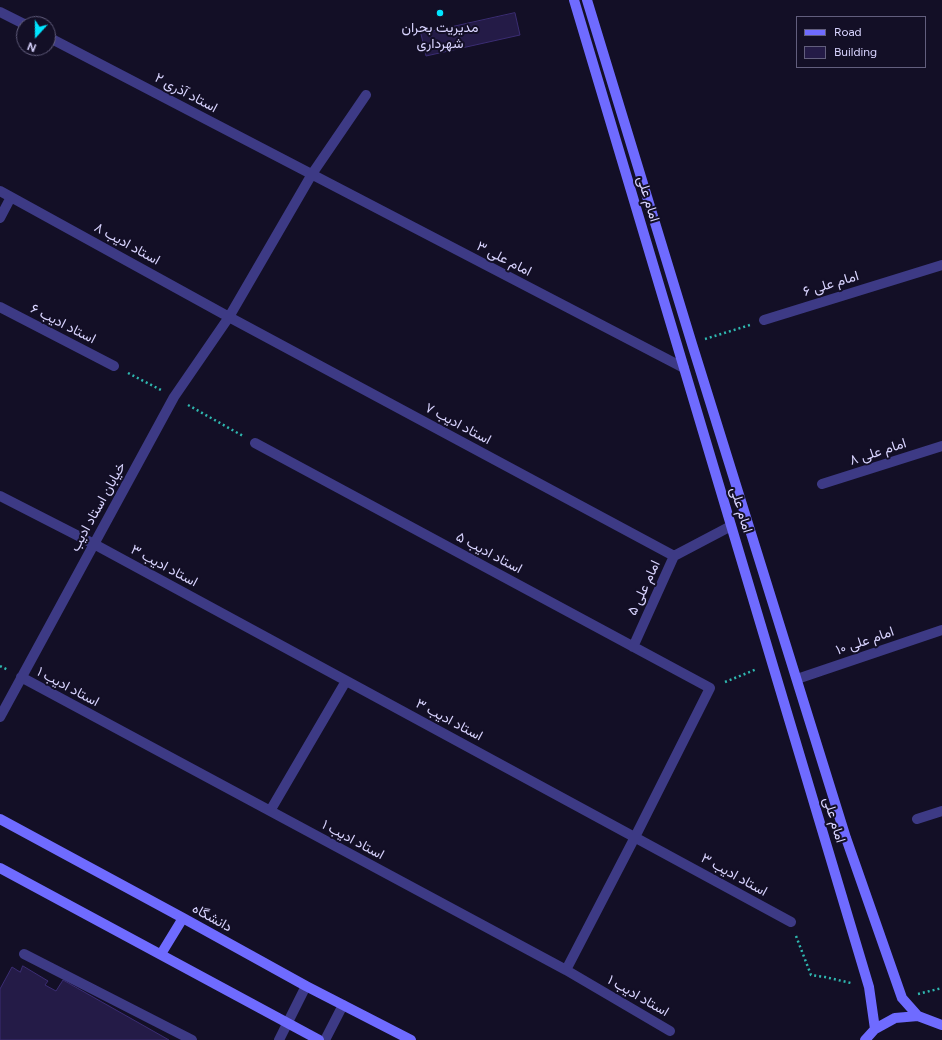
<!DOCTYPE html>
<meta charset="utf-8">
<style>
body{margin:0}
#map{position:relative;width:942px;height:1040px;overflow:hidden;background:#130f26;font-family:Figtree,sans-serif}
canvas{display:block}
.legend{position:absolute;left:796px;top:16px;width:130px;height:52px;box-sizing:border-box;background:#130f26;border:1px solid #625e7d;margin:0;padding:5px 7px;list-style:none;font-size:12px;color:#d9d4ff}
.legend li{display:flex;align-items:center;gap:8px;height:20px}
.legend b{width:20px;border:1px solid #625e7d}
.north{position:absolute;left:16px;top:16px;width:40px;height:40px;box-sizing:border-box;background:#130f26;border:1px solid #625e7d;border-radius:50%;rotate:201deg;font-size:11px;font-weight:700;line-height:16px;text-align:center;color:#d9d4ff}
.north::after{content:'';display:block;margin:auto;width:14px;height:18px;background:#00e5ff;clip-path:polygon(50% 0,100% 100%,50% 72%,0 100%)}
</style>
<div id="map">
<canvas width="942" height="1040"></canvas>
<ul class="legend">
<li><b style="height:5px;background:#6f6bff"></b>Road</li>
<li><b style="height:11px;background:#241b47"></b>Building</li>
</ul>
<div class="north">N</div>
</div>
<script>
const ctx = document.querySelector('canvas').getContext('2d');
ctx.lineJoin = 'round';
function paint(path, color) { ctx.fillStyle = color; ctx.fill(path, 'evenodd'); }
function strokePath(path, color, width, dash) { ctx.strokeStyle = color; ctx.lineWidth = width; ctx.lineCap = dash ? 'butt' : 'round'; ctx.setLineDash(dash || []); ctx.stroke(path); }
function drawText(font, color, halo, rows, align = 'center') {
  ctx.font = font + ' Figtree,Vazirmatn,sans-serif'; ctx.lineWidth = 4; ctx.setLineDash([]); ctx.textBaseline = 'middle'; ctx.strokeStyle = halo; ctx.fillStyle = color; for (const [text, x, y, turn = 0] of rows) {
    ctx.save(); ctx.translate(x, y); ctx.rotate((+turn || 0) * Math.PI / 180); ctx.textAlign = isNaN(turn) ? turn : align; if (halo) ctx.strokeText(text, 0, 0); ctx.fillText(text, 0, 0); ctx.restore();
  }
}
const building = new Path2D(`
 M515,13l5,22 -94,21 -5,-22z
 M23,966l25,15 -3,4 11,6 7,-11 106,60h-169v-51l12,-22 8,5z`);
const path = new Path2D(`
 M705,339l45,-14
 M128,373l33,17
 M188,405l55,31
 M0,666l8,4
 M725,682l32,-13
 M796,936l15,39 14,2 26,6
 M918,994l24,-6`);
const street = new Path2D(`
 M0,12l24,12
 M48,37l636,331
 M0,191l229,126 445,239
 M0,218l11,-21
 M0,307l114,59
 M764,320l178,-55
 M255,443l455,245 -75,149 -69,133
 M822,484l120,-38
 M0,496l94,48 697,378
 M633,647l41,-91 57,-30
 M21,677l545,293 104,61
 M797,679l145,-49
 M0,717l174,-320 55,-80 83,-143 54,-79
 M270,811l76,-130
 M917,819l25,-8
 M24,954l168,86
 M279,1040l27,-54
 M325,1040l18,-35`);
const secondary = new Path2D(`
 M574,0l295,987 6,42
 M587,0l105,344 154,494 56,160 16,18
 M0,819l183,99 123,68 105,54
 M0,868l319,172
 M161,954l22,-36
 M865,1040l10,-11 20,-11 23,-2 24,9`);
const markers = [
 [440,13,4,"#00e5ff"]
];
const poiNames = [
 ["مدیریت بحران",440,28],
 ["شهرداری",440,44]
];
const streetNames = [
 ["استاد آذری ۲",186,93,28],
 ["امام علی",648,199,73],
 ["استاد ادیب ۸",127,244,29],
 ["امام علی ۳",504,259,27],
 ["امام علی ۶",831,284,-17],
 ["استاد ادیب ۶",63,324,27],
 ["استاد ادیب ۷",458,424,28],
 ["امام علی ۸",878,452,-18],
 ["خیابان استاد ادیب",98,507,-61],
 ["امام علی",741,510,73],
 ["استاد ادیب ۵",489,553,28],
 ["استاد ادیب ۳",164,566,28],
 ["امام علی ۵",644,588,-65],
 ["امام علی ۱۰",865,641,-19],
 ["استاد ادیب ۱",68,687,28],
 ["استاد ادیب ۳",449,720,28],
 ["امام علی",834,820,73],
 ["استاد ادیب ۱",353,840,28],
 ["استاد ادیب ۳",734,875,29],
 ["دانشگاه",212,918,29],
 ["استاد ادیب ۱",638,996,30]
];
paint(building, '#241b47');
strokePath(building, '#3b2d73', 1);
strokePath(path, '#2fb8b0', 2.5, [2, 3]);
strokePath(street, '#3d3a85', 10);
strokePath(secondary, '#6f6bff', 10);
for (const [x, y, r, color] of markers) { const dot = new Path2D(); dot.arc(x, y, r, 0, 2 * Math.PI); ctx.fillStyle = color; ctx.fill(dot); strokePath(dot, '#130f26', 1.5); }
drawText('14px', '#d9d4ff', '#130f26', poiNames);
drawText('14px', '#d9d4ff', '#130f26', streetNames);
</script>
